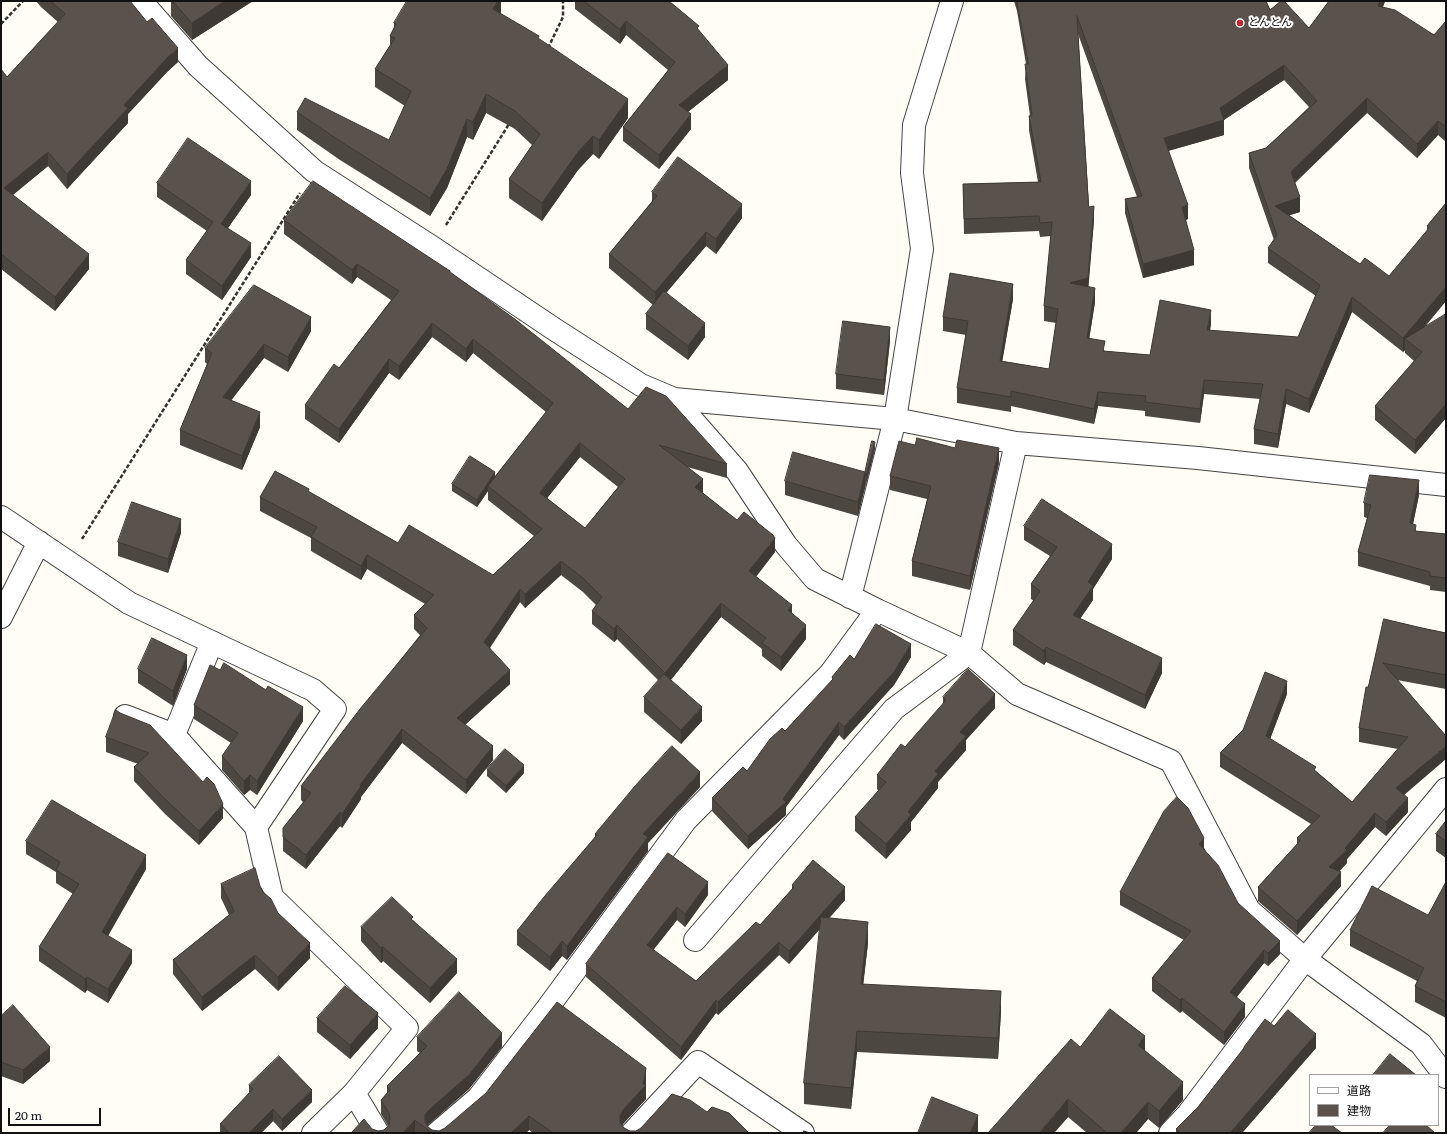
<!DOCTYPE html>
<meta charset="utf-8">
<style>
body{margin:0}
#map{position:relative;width:1447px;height:1134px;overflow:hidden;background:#fffdf5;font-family:Literata,"Noto Sans JP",serif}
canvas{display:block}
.frame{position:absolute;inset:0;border:2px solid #111;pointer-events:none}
.legend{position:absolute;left:1309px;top:1074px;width:130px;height:52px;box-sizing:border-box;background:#fff;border:1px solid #a0a0a0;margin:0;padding:5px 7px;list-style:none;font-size:12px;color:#111}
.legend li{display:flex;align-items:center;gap:8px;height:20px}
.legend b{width:20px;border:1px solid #a0a0a0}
.scale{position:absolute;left:8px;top:1108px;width:93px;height:18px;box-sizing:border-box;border:2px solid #111;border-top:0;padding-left:5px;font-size:12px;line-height:14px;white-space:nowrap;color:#111;-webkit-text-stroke:3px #fff;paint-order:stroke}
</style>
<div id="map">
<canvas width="1447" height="1134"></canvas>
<div class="frame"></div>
<ul class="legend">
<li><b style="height:5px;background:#fff"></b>道路</li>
<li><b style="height:11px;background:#5a524d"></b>建物</li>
</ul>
<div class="scale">20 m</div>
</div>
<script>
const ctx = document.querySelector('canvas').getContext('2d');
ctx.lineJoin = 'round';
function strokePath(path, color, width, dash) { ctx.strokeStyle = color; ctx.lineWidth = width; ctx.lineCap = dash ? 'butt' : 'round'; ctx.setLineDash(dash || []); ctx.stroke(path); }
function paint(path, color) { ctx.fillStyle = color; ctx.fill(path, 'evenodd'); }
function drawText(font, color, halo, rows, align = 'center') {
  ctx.font = font + ' Literata,"Noto Sans JP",serif'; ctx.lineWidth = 4; ctx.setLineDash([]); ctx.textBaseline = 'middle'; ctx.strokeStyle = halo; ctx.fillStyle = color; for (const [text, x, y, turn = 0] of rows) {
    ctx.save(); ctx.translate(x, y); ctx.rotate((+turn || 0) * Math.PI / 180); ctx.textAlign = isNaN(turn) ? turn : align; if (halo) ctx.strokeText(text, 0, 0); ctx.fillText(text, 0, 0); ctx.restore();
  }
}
const path = new Path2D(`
 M1,24l22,-23
 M548,48l15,-31v-16
 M446,225l63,-101
 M82,539l218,-346`);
const street = new Path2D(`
 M141,1l57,65 116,105 118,76 122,82 87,56 33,14 221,20 121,24 182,15 248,27
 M674,399l63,72 49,74 29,34 62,31 92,43 48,41 154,67 78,149 56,49 116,85 25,33
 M1,517l128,86 184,87 22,19 -79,118 16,70 135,131 -53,65 -41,40
 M850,597l45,-178 27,-170 -10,-76 2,-48 38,-124
 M1,617l38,-75
 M125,716l49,19 82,92
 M174,735l38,-93
 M695,940l199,-231 75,-56 47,-210
 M354,1093l24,40
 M437,1133l41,-35 68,-88 140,-190 144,-146 47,-64
 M632,1133l66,-71 105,71
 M1170,1133l18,-19 117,-155 141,-170`);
const wall = new Path2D(`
 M36,1h94l48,61 -11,10 -39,42v9l-61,66 -19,-23 -35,29 76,74 -34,42 -54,-42v-200l6,8 51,-55 -17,-15z
 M171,1h82l-61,39 -21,-24z
 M501,1v13l38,25 89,79 -29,41 -6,-5 -15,16 -36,51 -33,-23v-19l23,-34 -17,-16 -29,-16 -13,27 -6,-3 -20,51 -17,28 -90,-56 -43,-30v-18l92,28 16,-34 -30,-19v-18l15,-24v-9l4,-8v-5z
 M575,1h94l30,29 29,50 -40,32 3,17 -32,40 -36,-28v-14l45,-57 -42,-35 -6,9 -45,-35z
 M1014,1h252l4,9 39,18 20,-27h56l-2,6 51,28 12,-14v121l-8,-7 -21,23 -50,-45 -72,70 5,29 -11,3 71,49 29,12 38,-45v-5l19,-23v98l-22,27 22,-14v104l-31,36 -40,-34v-14l39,-45 -9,-8v-3l-2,2 -51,-40 -43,101 -23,-9 -8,44 -24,-4v-15l6,-30 -56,-5 -4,29 -55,-7v-5l-47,-5 -4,18 -83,-18v6l-54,-9v-15l9,-53 -23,-4v-14l70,-18 -11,62 47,8 7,-46 -12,-2v-15l7,-70 -11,1 -1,-6 -75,3 -1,-50 75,-2 -9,-52v-14h1l-5,-37 1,-15 -9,-53zM1078,34l59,163 -12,2v14l18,65 51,-13 -8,-45 2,-1 -20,-68 56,-16v-15l60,-40 25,27 -43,41 -17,5v15l25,72 -6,8v15l48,33 -18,41 -88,-6 1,-7 -61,31 -45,-4 -16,-12 6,-37 -7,-16 6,-66 -5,-13z
 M157,183l94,12 -23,33 23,29 -29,43 -36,-26v-14l21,-29 -50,-34z
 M652,192l90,26 -26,36 -10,-8 -40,47 39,44 -17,23 -42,-31v-15l7,-9 -44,-37v-14l43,-53z
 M284,220l166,53 178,136 99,55v14l-40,-11 16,26 72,59 -19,25 36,37 14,25 -25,32 -19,-15v-7l-41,-32 -50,63 31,41 -21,23 -37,-32v-15l15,-16 -42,-42 -3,3 -22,-18v-13l4,-6 -13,-13 -22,-17 -36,33 -5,-6 -30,46 20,36 -45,41 28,35 -27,34 -64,-51 -41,54v2l-19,29 -2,-2 -34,43 -23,-18v-23l20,-26 -2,-2v-14l119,-151 -6,-6v-14l11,-11 -58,-35 -6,11 -50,-29v-13l-51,-27v-14l49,-5 89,51 95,32 41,-39 -46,-36v-9l-11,16 -25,-16v-7l43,-8 51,-64 -73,-59 -7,9 -34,-25 -33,43 -10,-7 -50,70 -34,-24v-14l34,-37 52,-68 -34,-23 -5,7 -68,-50zM580,457l38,30 -33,41 -38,-30z
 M311,331l-23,41 -24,-14 -33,42 29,27 -18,43 -62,-25v-15l27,-66 -2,-2v-14z
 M890,341l-6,54 -48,-6v-15z
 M915,445l40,3 44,15 -29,127 -58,-14v-15l15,-62 -37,-9v-14z
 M875,449l-17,67 -73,-21v-14l80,-9z
 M1419,495l-6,29 3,7 30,3v58l-16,-2v-4l-72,-20v-14l9,-34 -3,-1v-14z
 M1024,526l88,33 -19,30v11l-13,19 82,54 -17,36 -99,-47 -2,3 -31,-20v-15l21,-29 -3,-2v-15l19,-28 -26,-16z
 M181,533l-13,40 -50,-17v-14z
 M1384,619l38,9 24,5v56l-49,-9 49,56 -42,59 4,17 -22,24 -11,-9 -28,32v4l-8,9 2,14 -44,49 -39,-34v-14l39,-43v-6l14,-14 -91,-57v-14l67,-59 -17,45 46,32 36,31 46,-53 -39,-7v-14z
 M911,657l-17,28 -50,55 -5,-5 -53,72v8l-38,34 -36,-38v-13l35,-27 38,-40 47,-50v-4l22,-18z
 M138,669h49l-14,37 -35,-23z
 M943,697l52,11 -29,32v10l-28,32v6l-27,34v8l-25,29 -31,-28v-14l24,-26 -2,-2v-14l28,-28 38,-42z
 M194,705l109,16 -46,74 -7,-5 -6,5 -22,-25v-14l9,-13 -37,-24z
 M116,710l107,108 -24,27 -34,-31 -31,-33v-14l4,-3 -32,-12v-15z
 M487,769l37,4 -18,20 -19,-17z
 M700,787l-52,56v8l-81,109 -5,-4 -12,15 -33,-26v-14l78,-94v-3z
 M1446,821v37l-10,-7v-17z
 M26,841l120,28 -38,67 24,27 -24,40 -21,-13 -2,3 -46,-32v-14l34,-53 -17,-11v-11l-30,-18z
 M1204,850l34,53 42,51 -12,12 -4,-3 -27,34 8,20 -21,28 -42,-34 -2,2 -28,-22v-13l32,-38 -64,-35v-13z
 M668,853l40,42 -23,32 -8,-7 -24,30 43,31 64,-56 32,-36v-4l53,15 -16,18 39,25 -5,41 138,28 -3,47 -141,-7 -6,57 -47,-5v-21l16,-154 -31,35 -10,-9 -61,60 -2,-2 -35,47 -95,-83v-13z
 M1446,882v136l-31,-16v-16l2,-5 -67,-35v-16l78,-15z
 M221,884l39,2 18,27 32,45 -32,33 -23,-22 -53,42 -29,-37v-14l56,-45 -8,-17z
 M413,920l44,53 -27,30 -47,-42 -2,2 -20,-22v-14z
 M1,1016l49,45 -27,23 -22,-8z
 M317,1018l61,10 -28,31 -33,-27z
 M1274,1026l42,22 -74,85h-66v-4l22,-22 46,-58v-2z
 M417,1037l85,10 -33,42 -40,35 -2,2 1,1 4,3 7,1 207,-49v17l-23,25 -1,2 2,2 6,3h6l71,-19 42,21h-216l-4,-3 -3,3h-175l21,-4 6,2 6,-1 4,-4 -7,-12v-14l6,-7v-7l33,-33 -3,-2z
 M1080,1047l65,4 38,49 -24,28 -11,-9 -12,14h-49l-19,-16 -14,16z
 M249,1085l63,17 -30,29 -9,-10 -12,12h-41v-9l29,-31z`);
const shadedWall = new Path2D(`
 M225,1h28l-61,39v-17z
 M498,1h3v13l-8,-5z
 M1380,1h5l-7,20v-15z
 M626,21v14l-6,9v-15z
 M178,48v14l-11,10 -39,42v9l-61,66v-15l57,-69 43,-47z
 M728,65v15l-49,39v-14z
 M1284,65v15l-62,41 2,-1v15l-60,17v-14l56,-30z
 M486,94v19l-13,27v-18z
 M1367,98v15l-76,73v-14z
 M628,99v19l-29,41v-19z
 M691,114v15l-32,40v-14z
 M467,119v18l-20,51 -17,28v-18z
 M1438,121v14l-21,23v-14z
 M593,136v18l-15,16 -36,51v-18l36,-51z
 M48,152v14l-44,36v-14z
 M251,181v14l-30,43v-14z
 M1300,197v15l-25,8v-14z
 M742,204v14l-26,36v-15z
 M1188,205v14l-6,2v-14z
 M1094,206v14l-6,73 -18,-10z
 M706,232v14l-51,60v-14z
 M251,243v14l-29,43v-14z
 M1194,250v15l-51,13v-14z
 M89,254v15l-34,42v-14z
 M357,264v13l-5,7v-14z
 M1013,284v15l-13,76v-14z
 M1446,287v14l-36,42 -5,-4v11l-2,2v-14z
 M1095,288v14l-8,51v-15z
 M1352,297v15l-43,101v-14z
 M1211,310v14l-4,21v-15z
 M311,317v14l-23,41v-15z
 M432,323v14l-33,43v-14z
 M705,323v14l-17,23v-14z
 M890,327v14l-6,54v-15z
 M473,339v14l-7,9v-13z
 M264,344v14l-41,53v-14z
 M389,359v14l-50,70v-14z
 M1204,380v14l-4,29v-14z
 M1286,389v15l-8,44v-14z
 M1098,392v14l-4,18v-15z
 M1446,404v14l-31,36v-14z
 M260,412v15l-18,43v-14z
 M875,442v7l-9,35v-7z
 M580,443v14l-40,50v-14z
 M999,448v15l-29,127v-14z
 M495,472v7l-7,7v5l-11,16v-7z
 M865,472v14l-7,30v-14z
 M703,479v14l-8,-6z
 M1419,480v15l-9,43v-15z
 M181,519v14l-13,40v-14z
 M775,538v14l-26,33v-14z
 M1112,544v15l-19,30v11l-20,29v-14l15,-33z
 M367,555v14l-6,11v-14z
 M561,561v14l-36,33v-14z
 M520,589v13l-36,54v-14z
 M721,603v14l-56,70v-14z
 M792,605v14l-4,-9z
 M617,625v14l-3,3v-13z
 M806,625v14l-25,32v-14z
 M911,644v13l-17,28 -50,55v-13z
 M1046,647v15l-2,3v-14z
 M187,655v14l-14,37v-15z
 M1162,658v15l-17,36v-14z
 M510,670v14l-53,48v-14z
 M1287,681v13l-21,56v-14z
 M995,694v14l-29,32v10l-28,32v6l-27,34v8l-25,29v-15l49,-73 25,-39z
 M303,707v14l-46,74v-14z
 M702,707v14l-21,23v-14z
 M839,722v13l-53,72v8l-38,34v-13l35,-37z
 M402,729v14l-41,54v2l-19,29v-14l18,-29z
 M493,746v14l-27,34v-14z
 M1446,746v13l-50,43v-14z
 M524,765v8l-18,20v-7z
 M700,772v15l-52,56v8l-81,109v-14l76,-112z
 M250,775v15l-6,5v-14z
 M1408,798v14l-22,24v-14z
 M223,804v14l-24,27v-14z
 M340,812v14l-34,43v-14z
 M1375,813v14l-28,32v4l-18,17v-13z
 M1204,838v13l-5,-7z
 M146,855v14l-44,77v-14z
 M1341,872v14l-44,49v-14z
 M708,882v13l-23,32v-13z
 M845,887v13l-56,64v-13z
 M677,907v13l-30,38v-13z
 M868,922v21l-7,62v-21z
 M562,941v15l-12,15v-14z
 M1280,941v13l-12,12v-13z
 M779,942v13l-61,60v-13z
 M310,943v15l-32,33v-14z
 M383,947v14l-2,2v-15z
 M132,950v13l-24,40v-14z
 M1264,950v13l-34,42v-13z
 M255,955v14l-53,42v-14z
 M457,959v14l-27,30v-15z
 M87,977v13l-2,3v-14z
 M1001,991v21l-3,47v-21z
 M1182,998v13l-2,2v-13z
 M716,1000v13l-35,47v-13z
 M1245,1004v13l-21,28v-13z
 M378,1013v15l-28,31v-14z
 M857,1031v21l-6,57v-21z
 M502,1033v14l-33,42 -40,35 -3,4 -1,-1v-12l4,-5z
 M1316,1034v14l-74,85h-12z
 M1145,1036v17l-7,-8z
 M50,1047v14l-27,23v-14z
 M646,1068v18v-1v14l-23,25 -3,6v-14l3,-6 20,-26z
 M1183,1082v18l-24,28v-17z
 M312,1090v12l-30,29v-12z
 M1068,1099v18l-14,16h-15z
 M1148,1102v17l-12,14h-15z
 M273,1109v12l-12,12h-12z
 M978,1115v18h-8z
 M529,1116v14l-3,3h-15z
 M415,1120v13h-12z`);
const building = new Path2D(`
 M51,1h79l17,21 5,-4 26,30 -11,10 -43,47 4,3 -61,66 -19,-22 -44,36 85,66 -34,43 -54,-43v-185l6,8 58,-63z
 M173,1h52l-33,22z
 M407,1h91l-5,8 46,27 -1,2 90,61 -29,41 -6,-4 -15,16 -36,51 -33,-24 31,-45 -25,-23 -29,-17 -13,28 -6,-3 -20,50 -17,29 -90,-57 -43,-29 8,-14 84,42 22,-49 -36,-22 20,-31 -5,-2 6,-12 -2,-1z
 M584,1h85l30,25 -2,2 31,37 -49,40 12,9 -32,41 -36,-28 52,-65 -49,-41 -6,8z
 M1017,1h249l4,9 11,-9h3l25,27 20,-27h51l-2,5 17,4 39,25 12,-14v106l-8,-6 -21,23 -50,-46 -76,74 9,25 -25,9 85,58 5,-6 24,18 40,-48 -2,-2 19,-23v84l-43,51 -51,-41 -43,102 -23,-10 -8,45 -24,-5 9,-45 -59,-4 -4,29 -55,-7 1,-6 -48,-4 -4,17 -83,-18v6l-54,-9 11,-67 -25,-4 7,-44 63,11 -13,77 49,8 9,-60 -14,-3 8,-84 -12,1 -1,-7 -75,3 -1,-35 78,-2 -12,-66 3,-1 -7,-51h3zM1077,16l65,180 -17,3 18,65 51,-14 -12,-43 6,-2 -24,-67 60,-18 -4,-12 64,-43 33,36 -51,47 -17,5 28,82 -9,13 52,37 -22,52 -91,-7 4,-20 -51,-10 -10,55 -47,-4 2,-10 -18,-3 8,-50 -25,-5 18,-5 6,-72 -5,1z
 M188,138l63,43 -30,43 30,19 -29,43 -36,-26 27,-38 -56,-39z
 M678,157l64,47 -26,35 -10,-7 -51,60 -46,-38 48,-58 -5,-4z
 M313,181l137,90v1l66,48 112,89 18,-22 20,9 61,68 -68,-19 44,34 -8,8 42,33 7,-8 29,23 2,3 -26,33 43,34 -4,5 18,15 -25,32 -19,-14 4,-5 -45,-35 -56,70 -48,-48 -3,4 -22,-18 10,-14 -19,-19 -22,-17 -36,33 -5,-5 -36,53 26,28 -53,48 36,28 -27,34 -64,-51 -42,56 1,1 -19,28 -2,-2 -34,43 -23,-18v-9l28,-35 -10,-7 59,-77 67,-81 -13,-13 20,-20 -67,-40 -6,11 -50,-29 6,-10 -57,-30 15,-26 34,18 -1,2 90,52 11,-18 84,50 49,-46 -54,-43 65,-83 -80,-64 -7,10 -34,-26 -33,43 -10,-7 -50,70 -34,-24 29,-41 5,4 60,-77 -42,-27 -5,6 -68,-50zM580,443l45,36 -40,49 -45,-35z
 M254,285l57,32 -23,40 -24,-13 -41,53 37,15 -18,44 -62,-26 32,-77 -7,-5z
 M664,291l41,32 -17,23 -42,-32z
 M1446,314v90l-31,36 -40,-34 47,-54 -17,-13z
 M843,321l47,6 -6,53 -48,-6z
 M917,438l38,10 2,-8 42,8 -29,128 -58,-15 19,-75 -41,-10 9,-35 16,4z
 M872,441l3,1 -9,35 -1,-5z
 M793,452l72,20 -7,30 -73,-21z
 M470,456l25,16 -18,28 -25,-16z
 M1370,475l49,5 -9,43 6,2 -1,6 31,3v44l-16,-2v-4l-72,-20 13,-47 -7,-2z
 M1042,499l70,45 -24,38 5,4 -20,29 89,43 -17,37 -99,-48 -2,4 -31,-21 27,-39 -9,-7 26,-37 -33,-21z
 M132,502l49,17 -13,40 -50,-17z
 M1384,619l38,9 24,5v42l-63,-12 63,73v10l-50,42 12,10 -22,24 -11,-9 -30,35 2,2 -18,17 12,5 -44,49 -39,-34 42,-46 -3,-3 23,-22 -100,-63 23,-23 22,-58 22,9 -21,55 50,31 -2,3 38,32 56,-65 -49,-9 7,-41h2z
 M876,624l35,20 -17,28 -50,55 -5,-5 -56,77 3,3 -38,34 -36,-38 31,-31 4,4 23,-32 12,-11 3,3 48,-52 -1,-2 18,-22 4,4z
 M152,638l35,17 -14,36 -35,-22z
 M224,663l42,27 2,-4 35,21 -46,74 -7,-6 -6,6 -22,-25 16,-23 -44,-28 16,-40 10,5z
 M968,669l27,25 -35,38 6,4 -31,35 3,3 -30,38 3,3 -25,29 -31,-27 31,-35 -9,-7 24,-31 4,3 41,-47 -3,-3z
 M664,674l38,33 -21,23 -37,-33z
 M116,710l4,3 30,12 53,57 4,-5 7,7 9,20 -24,27 -34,-32 -31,-32 15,-14 -43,-16z
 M672,746l28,26 -57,62 5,3 -81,109 -5,-5 -12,16 -33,-26 27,-34 53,-62 -2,-1 40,-48z
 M505,749l19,16 -18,21 -19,-17z
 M1177,797l11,11 16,30 -5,6 19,21 20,38 42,38 -12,12 -4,-3 -34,42 15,12 -21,28 -42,-34 -2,2 -28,-22 39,-47 -71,-39 44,-81z
 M52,800l94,55 -44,77 30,18 -24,39 -21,-12 -2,2 -46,-32 40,-63 -23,-14 4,-8 -34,-21z
 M1446,821v20l-10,-7z
 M668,853l40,29 -23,32 -8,-7 -30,38 49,36 60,-59 4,3 34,-38 -2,-2 21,-25 32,27 -56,64 -10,-9 -61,60 -2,-2 -35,47 -95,-83z
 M255,868l5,18 3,6 8,7 7,14 32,30 -32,34 -23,-22 -53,42 -29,-37 61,-49 -13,-27z
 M1446,882v120l-31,-16 9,-18 -74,-38 22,-44 56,29z
 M392,897l21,20 -2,2 46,40 -27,29 -47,-41 -2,1 -20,-21z
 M821,917l47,5 -7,62 140,7 -3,47 -141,-7 -6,57 -47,-5z
 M345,986l33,27 -28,32 -33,-27z
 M459,992l43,41 -33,42 -40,35 -4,5v6l3,6 4,3 7,1 6,-3 41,-35 71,-91 89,66 -3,16 3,1 -23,25 -3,6v7l4,5 6,3h6l5,-3 31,-34 18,6 17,12 5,-5 17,6 20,20h-196l-24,-17 -18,17h-79l-17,-13 -12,13h-52l13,-14 8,10 6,2 6,-1 5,-5 1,-6 -1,-6 -8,-13 9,-10 -3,-4 40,-40 -10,-9z
 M13,1005l37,42 -27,23 -22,-8v-46z
 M1110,1009l35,27 -7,9 45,37 -24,29 -11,-9 -27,31h-14l-39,-34 -29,34h-51l83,-94 9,8z
 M1288,1010l28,24 -86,99h-49l-5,-4 22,-22 46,-59v-1l21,-28 9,7z
 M1390,1054l26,21h-43z
 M279,1056l33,34 -30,29 -9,-10 -24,24h-19l-10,-9 33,-35 -4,-4z
 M932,1097l46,18 -8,18h-52z
 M1316,1125h15l11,8h-33z
 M1390,1125h36l9,8h-52z
 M804,1131l6,2h-6z`);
const markers = [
 [1240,23,4,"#c4262e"]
];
const poiNames = [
 ["とんとん",1248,23]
];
strokePath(street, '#444', 24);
strokePath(path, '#333', 2.5, [4, 2]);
strokePath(street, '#fff', 22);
paint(wall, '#4d4742');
paint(shadedWall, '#3f3936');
paint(building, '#5a524d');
strokePath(building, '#3f3936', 1);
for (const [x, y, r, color] of markers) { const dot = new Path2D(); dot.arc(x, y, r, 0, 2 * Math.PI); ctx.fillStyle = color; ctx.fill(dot); strokePath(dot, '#fff', 1.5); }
drawText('11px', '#111', '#fff', poiNames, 'left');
</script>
